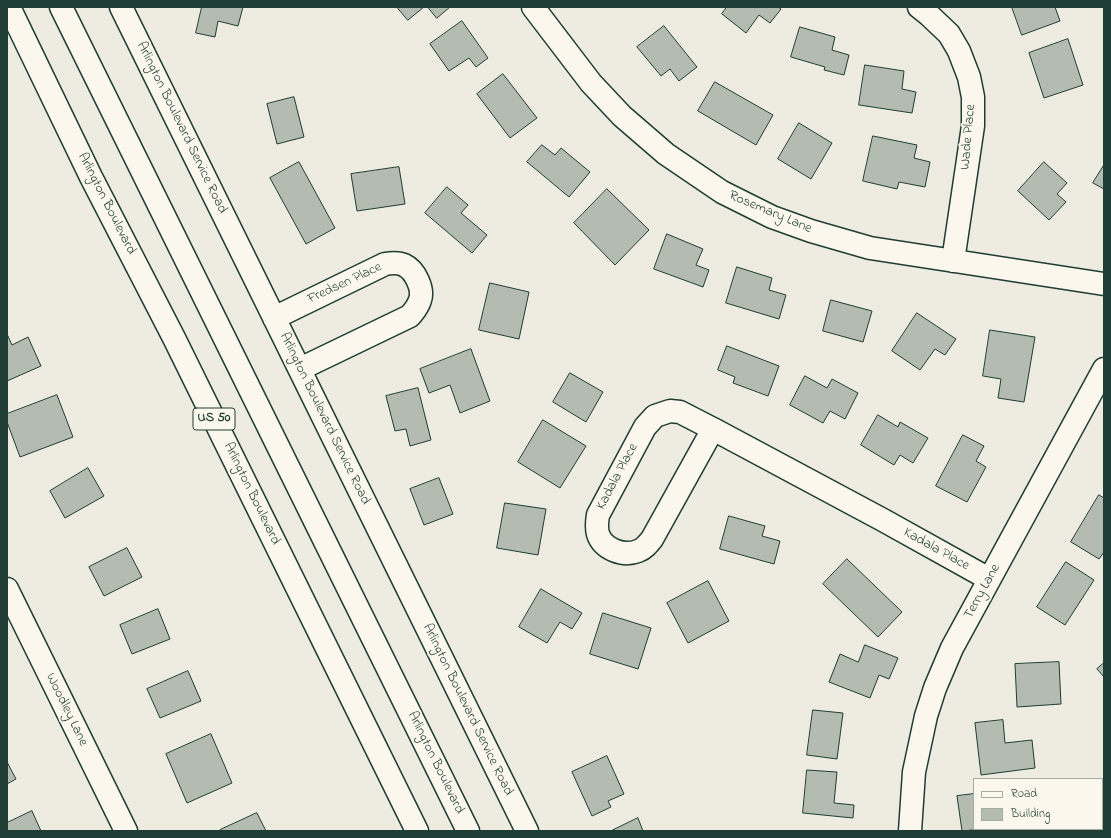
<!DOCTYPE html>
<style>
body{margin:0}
#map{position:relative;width:1111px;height:838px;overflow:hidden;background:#eeece1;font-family:"Indie Flower",sans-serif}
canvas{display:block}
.frame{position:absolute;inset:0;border:8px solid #1f3d34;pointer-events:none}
.legend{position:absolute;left:973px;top:778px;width:130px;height:52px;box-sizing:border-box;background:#fbf7ec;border:1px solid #a3ada2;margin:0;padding:5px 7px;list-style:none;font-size:12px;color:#1f3d34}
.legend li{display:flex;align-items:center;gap:8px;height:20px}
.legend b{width:20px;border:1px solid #a3ada2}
</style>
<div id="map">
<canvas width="1111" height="838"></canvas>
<div class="frame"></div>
<ul class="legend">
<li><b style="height:5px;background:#fbf7ec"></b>Road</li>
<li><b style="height:11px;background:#b4bbb0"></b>Building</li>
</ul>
</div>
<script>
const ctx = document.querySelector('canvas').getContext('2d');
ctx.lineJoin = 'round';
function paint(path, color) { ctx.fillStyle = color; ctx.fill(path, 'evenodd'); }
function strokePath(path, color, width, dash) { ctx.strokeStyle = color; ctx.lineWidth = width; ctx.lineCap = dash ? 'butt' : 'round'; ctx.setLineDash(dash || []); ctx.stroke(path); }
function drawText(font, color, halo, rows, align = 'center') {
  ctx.font = font + ' "Indie Flower",sans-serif'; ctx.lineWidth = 4; ctx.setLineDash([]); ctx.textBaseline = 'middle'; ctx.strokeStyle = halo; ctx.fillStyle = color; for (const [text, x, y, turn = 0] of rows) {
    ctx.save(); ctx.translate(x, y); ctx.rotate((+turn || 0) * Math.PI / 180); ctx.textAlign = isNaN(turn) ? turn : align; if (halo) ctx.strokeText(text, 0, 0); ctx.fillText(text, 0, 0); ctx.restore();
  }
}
const building = new Path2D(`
 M202,7h41l-5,19 -20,-5 -3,16 -19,-4z
 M397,7h27l-16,13z
 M428,7h22l-13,11z
 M727,7h51l3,2 -11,14 -11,-8 -13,18 -24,-19z
 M1012,7h43l5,14 -38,14z
 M462,21l26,37 -12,9 -7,-9 -20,13 -19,-27z
 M664,26l33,41 -18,14 -9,-12 -9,7 -24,-29z
 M800,27l35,10 -3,13 17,5 -5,20 -20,-5 1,-3 -34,-10z
 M1068,39l15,46 -39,13 -15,-45z
 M865,65l39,6 -2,18 14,3 -4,21 -53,-8z
 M503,74l34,44 -27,20 -33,-44z
 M715,82l58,33 -17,30 -58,-34z
 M294,97l10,40 -27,7 -10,-40z
 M799,123l33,20 -21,36 -33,-20z
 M873,136l44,9 -3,13 16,4 -5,25 -26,-5 -2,7 -34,-8z
 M542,145l13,10 6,-7 29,24 -21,25 -42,-35z
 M299,162l36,66 -29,16 -36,-66z
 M1044,162l23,21 -10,11 9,8 -17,18 -31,-29z
 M1104,165v24l-11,-6z
 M399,167l6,37 -48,7 -6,-37z
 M447,187l21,18 -7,8 26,22 -15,18 -47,-40z
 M607,189l42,41 -34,35 -41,-42z
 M667,234l36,15 -7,16 13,5 -6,17 -49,-18z
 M737,267l35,11 -3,12 17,5 -7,24 -53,-16z
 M490,283l39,9 -10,47 -40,-9z
 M831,300l41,11 -9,31 -40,-11z
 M917,313l39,26 -11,16 -10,-6 -15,21 -28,-19z
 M990,330l45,7 -11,65 -26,-4 3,-19 -18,-3z
 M7,334l5,11 16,-8 13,29 -34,15z
 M727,346l52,20 -11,30 -35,-13 2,-6 -17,-7z
 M471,349l19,52 -30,12 -10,-28 -21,8 -9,-24z
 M570,373l33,19 -17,30 -33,-20z
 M805,376l22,12 5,-9 26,14 -13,26 -15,-8 -7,12 -33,-18z
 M418,388l13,52 -21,6 -4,-17 -11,2 -9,-35z
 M57,395l16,42 -53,20 -13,-35v-8z
 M878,415l20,12 2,-5 28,16 -15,25 -13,-8 -6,10 -33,-20z
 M543,420l43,26 -26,42 -42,-26z
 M963,435l21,11 -8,15 10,6 -19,35 -31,-16z
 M88,468l16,28 -39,22 -15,-27z
 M439,478l14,36 -29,11 -14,-36z
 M1099,495l5,3v54l-5,7 -28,-17z
 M505,503l41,6 -8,46 -41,-7z
 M729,516l36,10 -3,10 18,5 -6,23 -54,-15z
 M127,548l15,29 -38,19 -15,-29z
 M847,559l55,53 -24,25 -55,-53z
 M1066,562l28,18 -29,45 -28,-18z
 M708,581l21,40 -41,22 -21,-40z
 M541,589l41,24 -10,16 -12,-7 -13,21 -28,-16z
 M158,609l12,30 -38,15 -12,-29z
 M603,613l48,15 -13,41 -48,-15z
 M865,645l33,13 -9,21 -10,-4 -9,23 -41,-16 11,-28 18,8z
 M1059,662l2,42 -44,3 -2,-43z
 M1104,663v14l-7,-8z
 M188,671l13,30 -41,17 -13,-29z
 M813,710l30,3 -6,46 -30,-4z
 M1003,720l2,23 27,-3 3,28 -54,7 -6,-52z
 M211,734l21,49 -45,20 -21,-49z
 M607,756l17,38 -16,7 3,6 -19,9 -20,-44z
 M7,762l9,17 -9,5z
 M807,770l30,2 -3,31 20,2 -1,13 -50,-5z
 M974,794v35h9l-21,2 -5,-35z
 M32,811l9,20h-34v-8z
 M257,813l9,18h-46v-1z
 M638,818l5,13h-32z
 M1054,829h37v2h-37z`);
const minor = new Path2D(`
 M121,7l406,824
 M533,7l58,76 31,33 44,38 56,38 50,25 39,14 59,17 234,36
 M919,7l10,8 20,19 10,17 10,26 4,20v29l-20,135
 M274,318l111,-54c6,-1 13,-2 19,1 11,5 20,24 16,35 -2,7 -6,11 -10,16l-110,53
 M670,411l10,1 33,17 -61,110c-4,5 -8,10 -14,12 -15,6 -35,-2 -40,-17 -2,-7 -1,-12 0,-19l47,-88 10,-11z
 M713,429l170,91 106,59
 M7,589l119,242
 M910,831l4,-59 12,-56 9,-28 17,-40 152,-279`);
const highway = new Path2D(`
 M9,7l82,170 83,161 243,493
 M61,7l407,824`);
const shields = [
 [214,419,42]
];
const shieldNames = [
 ["US 50",214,419]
];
const streetNames = [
 ["Arlington Boulevard Service Road",181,128,64],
 ["Wade Place",969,137,-85],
 ["Arlington Boulevard",106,204,63],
 ["Rosemary Lane",770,213,23],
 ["Fredsen Place",345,284,-25],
 ["Arlington Boulevard Service Road",324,419,64],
 ["Kadala Place",618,477,-62],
 ["Arlington Boulevard",251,494,64],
 ["Kadala Place",936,550,29],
 ["Terry Lane",983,592,-61],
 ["Woodley Lane",66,710,64],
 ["Arlington Boulevard Service Road",467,710,64],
 ["Arlington Boulevard",435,763,64]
];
paint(building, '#b4bbb0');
strokePath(building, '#1f3d34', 1);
strokePath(minor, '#1f3d34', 25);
strokePath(highway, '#1f3d34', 25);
strokePath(minor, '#fbf7ec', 22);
strokePath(highway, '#fbf7ec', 22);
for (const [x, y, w] of shields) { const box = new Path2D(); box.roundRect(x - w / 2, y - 11, w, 22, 3); ctx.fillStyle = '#fbf7ec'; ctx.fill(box); strokePath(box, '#1f3d34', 1); }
drawText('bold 13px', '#1f3d34', null, shieldNames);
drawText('14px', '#1f3d34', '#fbf7ec', streetNames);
</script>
